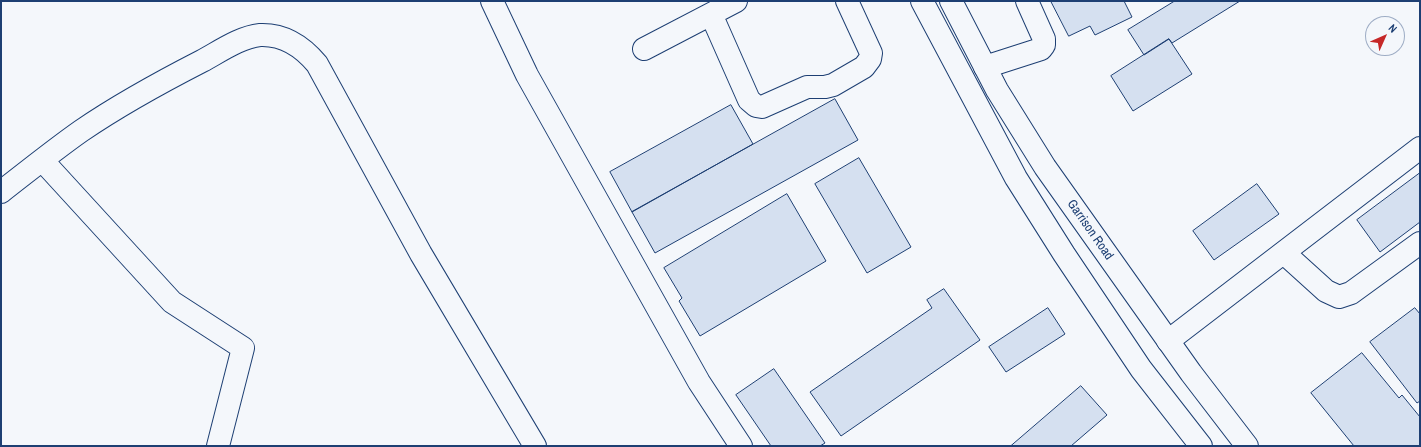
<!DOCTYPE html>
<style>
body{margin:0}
#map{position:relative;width:1421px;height:447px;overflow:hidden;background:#f4f7fb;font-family:"Archivo Narrow",sans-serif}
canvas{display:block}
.frame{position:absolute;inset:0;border:2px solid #1d3f73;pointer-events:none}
.north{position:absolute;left:1365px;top:16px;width:40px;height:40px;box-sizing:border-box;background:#f4f7fb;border:1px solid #9eadc5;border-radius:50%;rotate:45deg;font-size:11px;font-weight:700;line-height:16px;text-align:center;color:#1d3f73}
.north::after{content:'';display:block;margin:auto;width:14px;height:18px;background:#c62828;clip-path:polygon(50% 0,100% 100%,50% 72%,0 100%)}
</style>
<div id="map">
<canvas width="1421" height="447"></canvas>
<div class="frame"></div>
<div class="north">N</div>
</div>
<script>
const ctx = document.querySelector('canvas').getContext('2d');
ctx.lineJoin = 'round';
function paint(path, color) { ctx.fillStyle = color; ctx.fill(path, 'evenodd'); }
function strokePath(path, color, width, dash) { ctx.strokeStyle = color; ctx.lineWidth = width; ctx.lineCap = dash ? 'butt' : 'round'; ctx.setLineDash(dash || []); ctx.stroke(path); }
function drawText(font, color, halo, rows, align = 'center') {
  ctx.font = font + ' "Archivo Narrow",sans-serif'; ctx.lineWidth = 3; ctx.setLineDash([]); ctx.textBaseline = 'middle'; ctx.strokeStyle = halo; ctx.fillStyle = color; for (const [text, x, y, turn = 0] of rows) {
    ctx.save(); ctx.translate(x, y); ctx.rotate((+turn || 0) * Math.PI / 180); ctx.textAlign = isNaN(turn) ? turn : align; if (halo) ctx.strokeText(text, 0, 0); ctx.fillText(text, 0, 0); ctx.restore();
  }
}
const building = new Path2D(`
 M1051,1h73l8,16 -37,18 -5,-9 -21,10z
 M1175,1h65l-68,42 -3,-4 -25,16 -16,-25z
 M1169,39l23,35 -59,37 -22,-35z
 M835,99l23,41 -203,113 -23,-41z
 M731,105l22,39 -121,68 -22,-40z
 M859,158l52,89 -44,26 -52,-89z
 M1420,173v49l-40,30 -23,-32z
 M1257,184l22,30 -65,46 -21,-29z
 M787,194l39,67 -126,75 -21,-35 3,-3 -18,-30z
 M944,289l36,51 -139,96 -31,-44 122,-84 -5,-8z
 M1048,308l17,26 -59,38 -17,-25z
 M1415,308l5,6v87l-3,2 -47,-61z
 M1362,353l37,45 3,-3 18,22v29h-66l-43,-53z
 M774,369l51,74 -5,3h-49l-35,-51z
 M1081,386l26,29 -36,31h-60z`);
const minor = new Path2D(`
 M492,1l35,74 172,307 42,64
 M711,14l38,86 7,6 6,1 45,-20h18l8,-2 31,-18 6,-8 1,-6 -24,-52
 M644,49l92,-48
 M985,67l56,-18 3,-4v-6l-17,-38
 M42,160l130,142 71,46 -25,98
 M1,192c27,-21 53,-42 80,-61 38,-26 80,-49 121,-70 17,-9 38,-24 58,-26 24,-1 42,11 57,29l104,190 114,192
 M1284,253l42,38 13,6 12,-4 69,-50
 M1168,341l252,-193`);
const major = new Path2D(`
 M922,1l94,177 48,76 77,115 60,77
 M951,1l46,89 48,77 146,206 56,73`);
const streetNames = [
 ["Garrison Road",1090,230,55]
];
paint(building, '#d5e0f0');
strokePath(building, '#1d3f73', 1);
strokePath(minor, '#1d3f73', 24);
strokePath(major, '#1d3f73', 24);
strokePath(minor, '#f4f7fb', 22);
strokePath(major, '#f4f7fb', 22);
drawText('13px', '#1d3f73', '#f4f7fb', streetNames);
</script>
